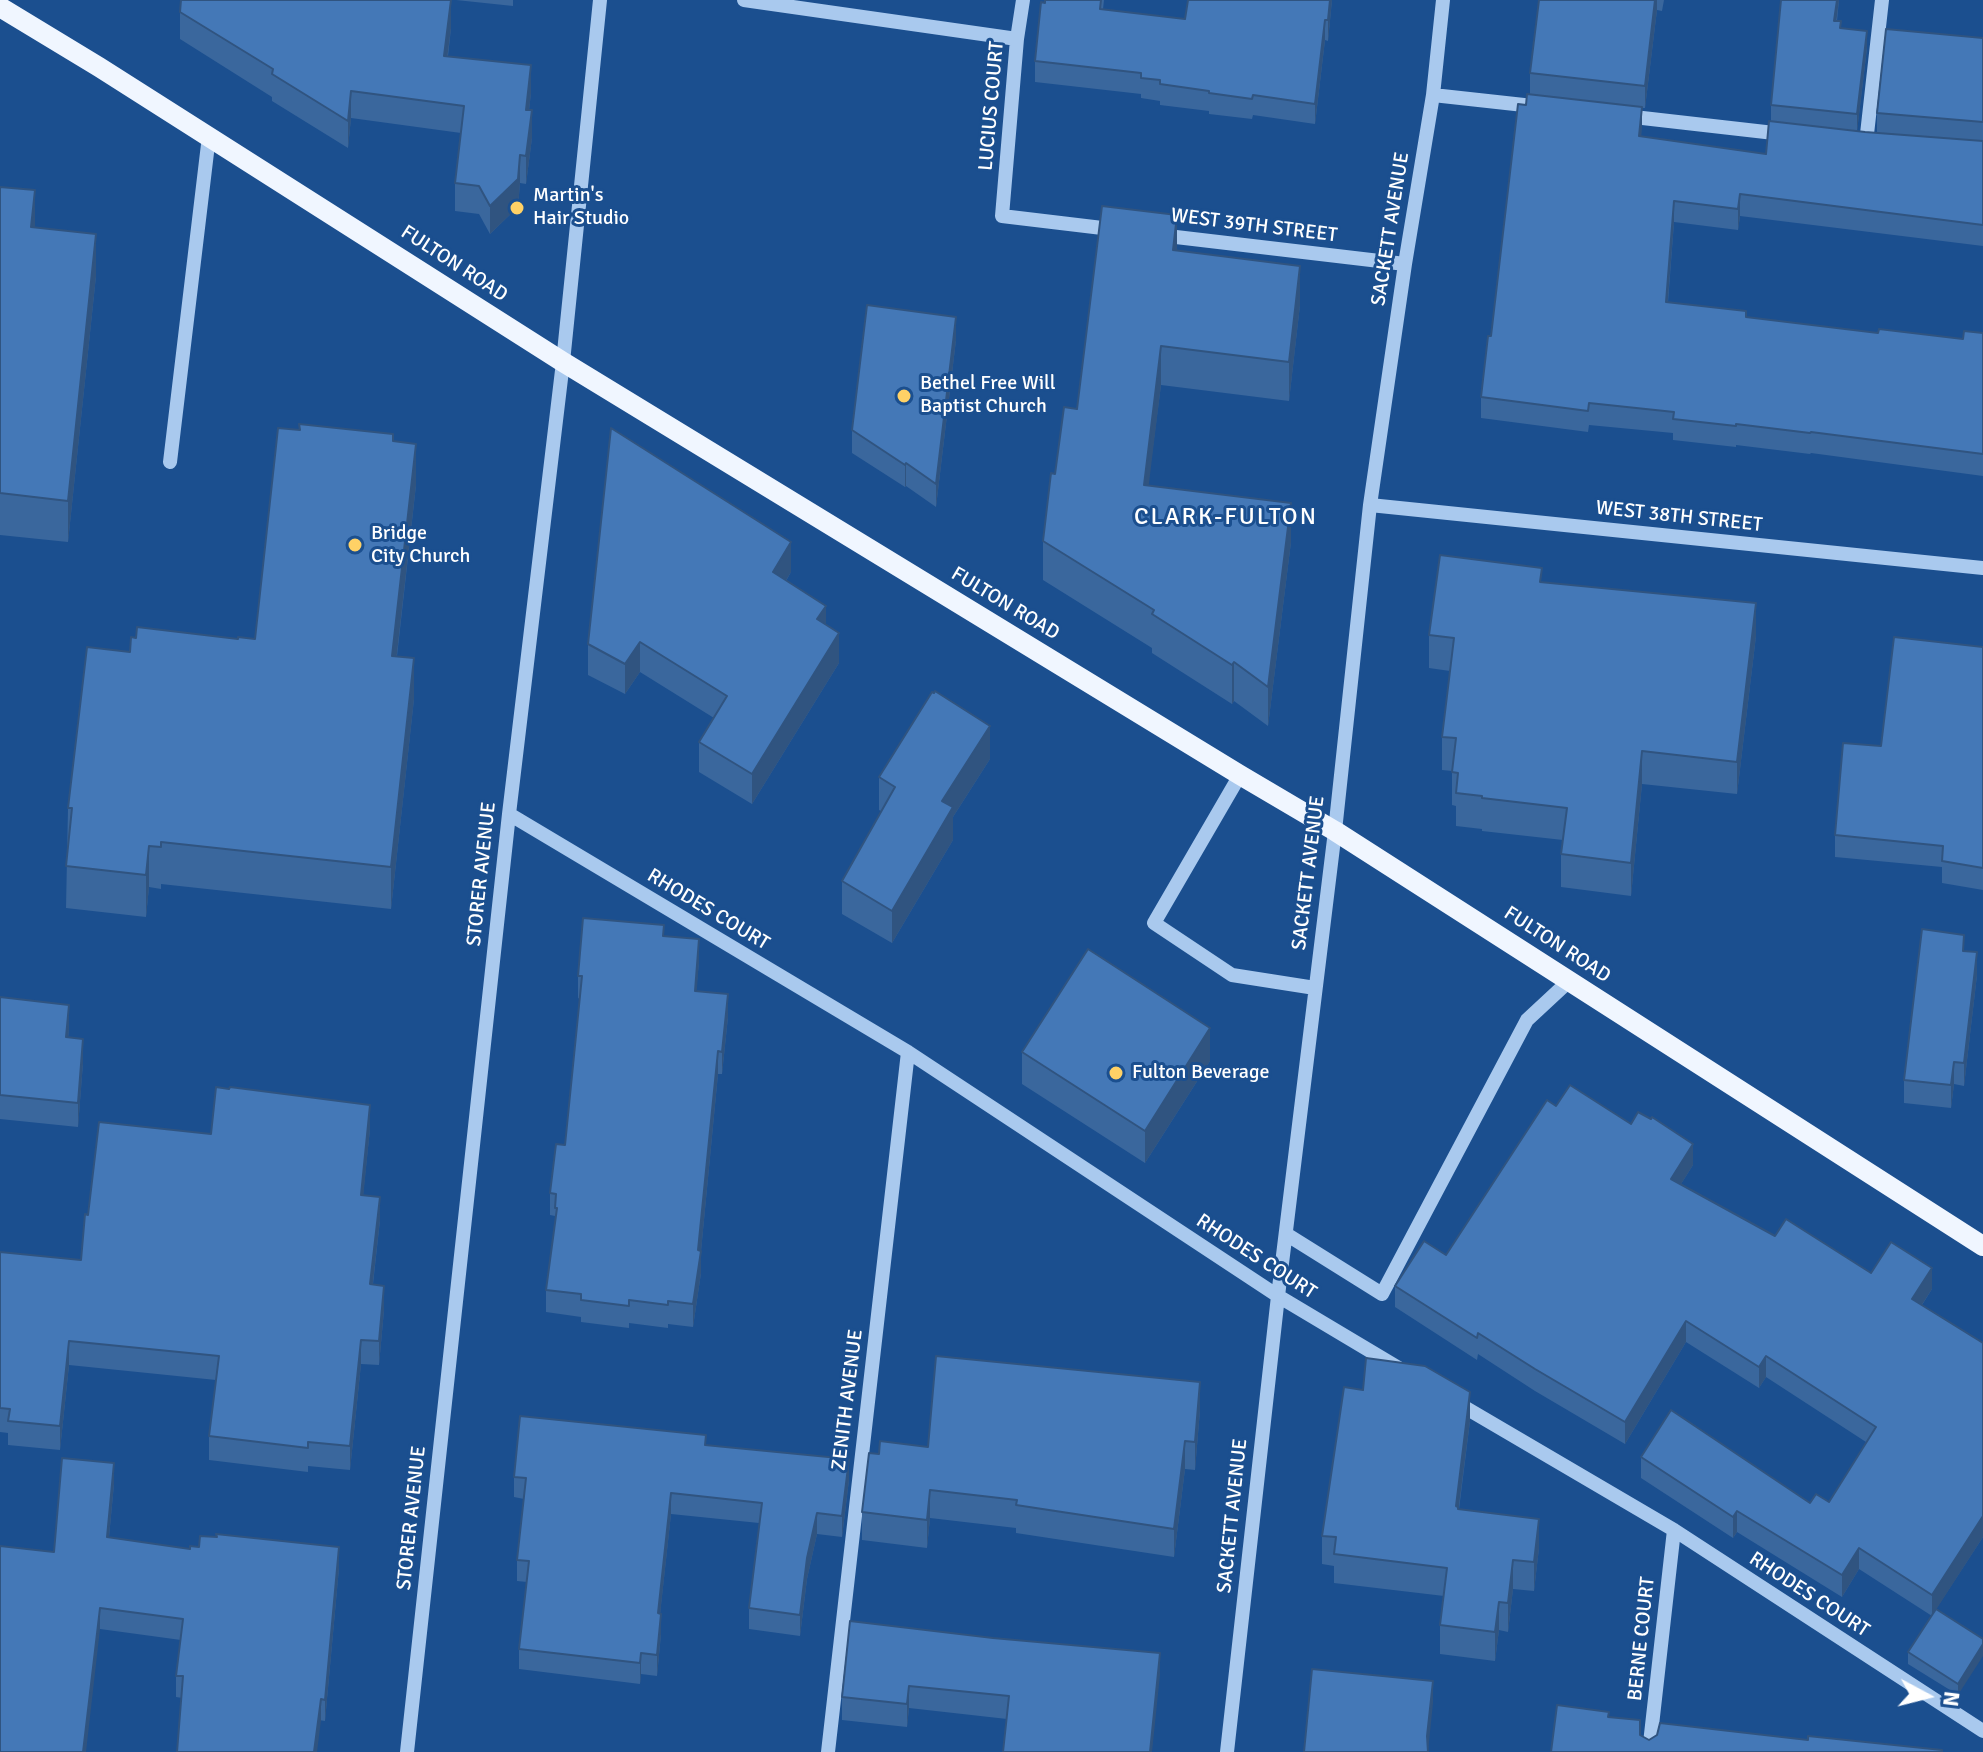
<!DOCTYPE html>
<style>
body{margin:0}
#map{position:relative;width:1983px;height:1752px;overflow:hidden;background:#1b4f8f;font-family:Signika,sans-serif}
canvas{display:block}
.north{position:absolute;left:1887px;top:1656px;width:80px;height:80px;-webkit-text-stroke:6px #1b4f8f;paint-order:stroke;rotate:97deg;font-size:22px;font-weight:700;line-height:32px;text-align:center;color:#fff}
.north::after{content:'';display:block;margin:auto;width:28px;height:36px;background:#fff;clip-path:polygon(50% 0,100% 100%,50% 72%,0 100%)}
</style>
<div id="map">
<canvas width="1983" height="1752"></canvas>
<div class="north">N</div>
</div>
<script>
const ctx = document.querySelector('canvas').getContext('2d');
ctx.lineJoin = 'round';
function strokePath(path, color, width, dash) { ctx.strokeStyle = color; ctx.lineWidth = width; ctx.lineCap = dash ? 'butt' : 'round'; ctx.setLineDash(dash || []); ctx.stroke(path); }
function paint(path, color) { ctx.fillStyle = color; ctx.fill(path, 'evenodd'); }
function drawText(font, color, halo, rows, align = 'center') {
  ctx.font = font + ' Signika,sans-serif'; ctx.lineWidth = 6; ctx.setLineDash([]); ctx.textBaseline = 'middle'; ctx.strokeStyle = halo; ctx.fillStyle = color; for (const [text, x, y, turn = 0] of rows) {
    ctx.save(); ctx.translate(x, y); ctx.rotate((+turn || 0) * Math.PI / 180); ctx.textAlign = isNaN(turn) ? turn : align; if (halo) ctx.strokeText(text, 0, 0); ctx.fillText(text, 0, 0); ctx.restore();
  }
}
const minor = new Path2D(`
 M744,0l273,39
 M1023,0l-6,39 -15,177 117,14
 M1433,95l100,11
 M1625,116l158,18
 M1866,143l16,-143
 M1159,235l246,29
 M170,462l39,-326
 M1370,505l613,63
 M1240,775l-86,148 78,52 83,13
 M509,814l399,238 370,244 124,74
 M1286,1234l96,60 145,-274 42,-39
 M1454,1401l220,129 309,201
 M407,1752l102,-938 54,-452 37,-362
 M828,1752l80,-700
 M1227,1752l51,-456 57,-465 35,-326 35,-241 28,-169 10,-95
 M1649,1752l25,-222`);
const major = new Path2D(`
 M0,7l99,60 464,295 677,413 95,56 648,415`);
const wall = new Path2D(`
 M456,0h57v6z
 M1045,0h59l-1,9 82,10 3,-19h144l-4,41 -3,-1 -10,84 -62,-9 -1,4 -43,-5v-3l-49,-6v-4l-19,-3v-4l-106,-12v-21z
 M1539,0h125l-2,11 -5,-1 -12,98h-3l-1,28 125,18 5,-33v-16l10,-105h58l-2,21 4,7 26,20 -10,83 20,2v-20l106,-75v208l-243,-30 -2,14 -64,-8 -6,80 78,15 132,16 85,6 20,-6v143l-172,-23 -1,1 -74,-9v2l-63,-7v-7l-84,-8 -1,7 -107,-14v-21l45,-292 4,-11v-21z
 M180,12l271,16 -3,28 83,37 -2,17 3,28 -6,46 -6,-1 -2,24 -28,27 -11,-20 -24,-3v-28l6,-50 -110,-15 -3,30 -76,-47v-4l-92,-58z
 M0,187l35,41 61,48 -28,266 -68,-7z
 M1177,251l123,54 -11,96 -128,-16 -13,100 143,57 -23,184 -34,-25 -2,3 -80,-51v-5l-109,-68v-39l12,-67 22,-65z
 M956,340l-20,167 -30,-21 -1,1 -53,-34v-23z
 M393,441l23,44 -19,171 17,43 -23,210 -230,-25v5l-12,-2 -3,30 -80,-9 2,-100 62,-156 108,-13h17z
 M791,572l-5,9 40,43 13,39 -87,141 -53,-32v-30l15,-24 -74,-46 -15,22 -37,-19v-31z
 M1542,582l214,54 -19,158 -95,-10 -11,112 -70,-9v-33l2,-14 -81,-9v-2l-26,-3v-20l-4,-1v-34l-10,-1v-33l8,-66 -21,-3v-33z
 M1983,647v243l-41,-7v-16l-107,-10v-22z
 M990,759l-37,58v23l-61,103 -50,-29v-33l39,-70 -2,-1v-33z
 M664,936l35,26 -3,29 32,26 -6,57h-4l-17,177v22l-8,54 -25,-3v4l-39,-5v5l-48,-6v-5l-35,-5v-22l9,-66v-8l-5,-1v-22l15,-48 15,-146 -2,-1v-22z
 M1964,951l13,24 -13,111 -10,-2 -3,24 -47,-5v-23z
 M0,997l69,32 -1,9 15,25 -5,64 -78,-8z
 M1022,1052l188,9 -65,102 -123,-79z
 M1556,1106l137,59 -12,19 94,52 96,37 61,16 -10,16 61,232 -47,72 47,30 -25,56 -50,-31v-12l24,-36 -73,-47 -17,28 -105,-65 -4,6 -92,-60v-21l169,46 19,-1 37,-60 -100,-65 -7,11 -73,-46 -61,102 -90,-53 -57,-37 -1,6 -82,-53v-21l51,-31z
 M370,1129l-7,66 17,25 -7,64 11,26 -5,55 -18,-1 -11,106 -42,-4v6l-99,-12v-24l7,-56 -147,-15 -9,85 -52,-5v-12l-8,-1v-180l81,8 7,-45 123,-81z
 M1200,1410l-5,60 -10,-1 -11,88 -158,-24v-5l-86,-10 -3,30 -65,-8v-28l17,-58z
 M1470,1421l-11,88 80,39 -5,43 -21,-2 -5,43 -9,-2 -4,31 -55,-7v-29l4,-29 -110,-13v-17l-12,-2v-28z
 M706,1445l143,35 -7,57 -25,-3 -10,45 -7,57 -51,-7v-21l10,-85 -88,-9 -11,100 1,20 -4,42 -16,-2 -1,10 -121,-15v-20l8,-67 -10,-1v-21l7,-61 -10,-2v-20z
 M114,1484l-5,53 81,12 149,19 -14,153 -149,-24v-21l5,-36 -81,-11 -46,-77z
 M850,1621l310,54 -153,44 -98,-11 -2,19 -65,-7v-23z`);
const shadedWall = new Path2D(`
 M451,0v28l-7,55v-27z
 M1330,0h2l-4,41v-21z
 M1655,0h2v10l-12,98v-22z
 M1837,0h2l-5,38v-17z
 M1325,20v20l-10,84v-20z
 M1867,31v17l-10,84v-18z
 M531,65v28l-5,44v-27z
 M351,91v27l-3,30v-27z
 M1642,107v21l-3,29v-21z
 M532,110v28l-6,46v-28z
 M520,155v28l-2,24 -28,27v-28z
 M35,190v42l-4,-5z
 M1740,194v22l-2,14v-21z
 M1674,201v21l-8,101v-21z
 M1177,215v39l-4,-4z
 M96,234v42l-28,266v-41z
 M1300,266v39l-11,96v-39z
 M956,317v23l-20,167v-23z
 M1161,346v39l-17,139v-39z
 M416,444v41l-24,212v-41z
 M906,463v23l-1,1v-22z
 M1291,503v39l-23,184v-39z
 M791,542v30l-18,30v-30z
 M1756,603v33l-19,158v-32z
 M826,606v30l-9,-17z
 M839,633v30l-87,141v-30z
 M640,642v30l-15,22v-30z
 M414,658v41l-23,210v-42z
 M1234,662v39l-2,3v-39z
 M990,726v33l-37,58v23l-61,103v-32l50,-110z
 M1642,751v33l-11,112v-33z
 M149,846v41l-3,30v-42z
 M699,939v23l-4,52v-23z
 M1977,952v23l-13,111v-23z
 M728,994v23l-6,57v-22z
 M69,1005v24l-3,32v-24z
 M1210,1028v33l-65,102v-32z
 M83,1039v24l-5,64v-24z
 M718,1051v23l-17,177v22l-8,54v-23z
 M1954,1062v22l-3,24v-23z
 M370,1105v24l-9,90v-24z
 M1693,1144v21l-22,35v-21z
 M380,1197v23l-10,88v-24z
 M1932,1268v21l-20,31v-21z
 M384,1286v24l-5,55v-24z
 M1686,1321v21l-61,102v-22z
 M361,1340v24l-11,106v-24z
 M69,1341v24l-9,85v-24z
 M1766,1356v21l-7,11v-21z
 M1200,1382v28l-5,60v-28z
 M1470,1392v29l-12,92 -2,-7z
 M1185,1441v28l-11,88v-28z
 M849,1459v21l-7,57v-21z
 M114,1463v21l-7,74v-21z
 M930,1490v28l-3,30v-28z
 M671,1493v21l-13,120v-21z
 M1737,1511v21l-4,6v-21z
 M817,1513v21l-10,45 -7,57v-21l7,-57z
 M1983,1516v21l-51,79v-21z
 M1539,1519v29l-5,43v-29z
 M339,1547v21l-14,153v-21z
 M1859,1548v21l-17,28v-22z
 M1513,1560v29l-5,43v-29z
 M1499,1602v28l-4,31v-29z
 M100,1608v21l-14,123h-3z
 M661,1614v20l-4,42v-21z
 M1983,1644v12l-25,39v-11z
 M641,1653v21l-1,10v-21z
 M1160,1653v22l-8,77h-2z
 M1433,1681v22l-5,49 -1,-16z
 M909,1686v22l-2,19v-23z
 M321,1699v21l-4,32h-3z`);
const building = new Path2D(`
 M181,0h270l-7,56 87,9 -5,45h6l-6,46 -6,-1 -2,24 -28,27 -11,-20 -24,-3 9,-77 -113,-15 -3,30 -76,-47 1,-5 -93,-57z
 M1045,0h56l-1,9 85,10 3,-19h142l-2,20h-3l-10,84 -62,-9 -1,4 -43,-6v-2l-49,-7v-4l-19,-2v-5l-106,-12 6,-59 4,1z
 M1539,0h116l-10,86 -115,-13z
 M1781,0h56l-3,21h7l-1,7 27,3 -10,83 -86,-9z
 M1886,29l97,9v84l-106,-9z
 M1527,94l115,13 -3,29 127,18 3,-33 96,11 118,9v84l-243,-31 -2,15 -64,-8 -8,101 80,9v6l132,16 1,-4 84,10 1,-8 19,2v121l-172,-22 -1,1 -74,-9v2l-63,-7 1,-7 -85,-9 -1,8 -107,-14 7,-61h3l27,-232 8,1z
 M0,187l35,3 -4,37 65,7 -28,267 -68,-8z
 M1102,206l75,9 -4,35 127,16 -11,96 -128,-16 -17,139 147,18 -23,184 -34,-25 -2,3 -80,-51 2,-4 -111,-69 8,-68 4,1 9,-67 13,2z
 M867,305l89,12 -20,167 -30,-21 -1,2 -53,-35z
 M299,424l94,10v7l23,3 -24,212 22,2 -23,209 -230,-25v5l-12,-1 -3,29 -80,-9 6,-58h-4l19,-161 43,5 1,-15 5,1 1,-11 101,12v-2l17,2 23,-211 22,2z
 M611,428l180,114 -18,30 53,34 -9,13 22,14 -87,141 -53,-32 28,-46 -87,-54 -15,22 -37,-20z
 M1440,555l102,13 -2,14 216,21 -19,159 -95,-11 -11,112 -70,-9 6,-46 -85,-10v-2l-26,-3 2,-20 -6,-1 4,-34 -14,-1 12,-99 -25,-3z
 M1894,637l89,10v221l-41,-7 1,-15 -108,-11 8,-92 38,3z
 M935,691l55,35 -48,75 11,6 -61,104 -50,-30 53,-94 -16,-10 53,-85 2,1z
 M583,918l81,7 -1,11 36,3 -4,52 33,3 -6,58 -4,-1 -20,199 3,1 -8,53 -25,-3v4l-39,-5v6l-48,-6v-6l-35,-4 11,-82h-2l1,-14 -6,-1 6,-49 9,1 17,-169h-4z
 M1922,929l42,6 -1,16 14,1 -13,111 -10,-1 -3,23 -47,-5z
 M1088,949l122,79 -65,103 -123,-79z
 M0,997l69,8 -3,32 17,2 -5,64 -78,-8z
 M1570,1085l61,39 7,-12 13,7 1,-2 41,27 -22,35 104,57 11,-17 85,54 20,-31 41,26 -20,31 71,44v173l-51,79 -73,-47 -17,27 -105,-64 -4,6 -92,-60 30,-47 139,93 6,-9 13,8 47,-75 -110,-71 -7,11 -73,-46 -61,101 -90,-53 -57,-36 -1,5 -82,-52 29,-45 22,14 101,-155 9,6z
 M216,1087l13,2 1,-2 140,18 -9,90 19,2 -10,87 14,2 -5,55 -18,-1 -11,106 -42,-4v6l-99,-12 10,-80 -150,-15 -9,85 -52,-5 2,-12 -10,-1v-156l81,8 4,-46 3,1 11,-93 112,12z
 M936,1356l264,26 -5,60 -10,-1 -11,88 -158,-24 1,-5 -87,-10 -3,30 -65,-8 7,-59 10,1 1,-13 48,6z
 M1366,1358l59,8 45,26 -14,114 2,1v2l81,10 -5,43 -21,-2 -5,43 -9,-1 -4,30 -55,-7 7,-57 -113,-14 2,-17 -14,-1 22,-149 19,3z
 M520,1416l186,19 -1,10 144,14 -7,57 -25,-3 -10,45 -7,57 -51,-7 13,-105 -91,-10 -13,120 3,1 -4,41 -16,-2 -1,10 -121,-14 10,-88 -12,-1 9,-82 -12,-1z
 M62,1458l52,5 -7,74 83,12v-3l9,1 1,-11 17,1 -1,-3 123,13 -14,153 -4,-1 -7,53h-137l6,-76h-7l7,-57 -83,-11 -17,144h-83v-206l54,6z
 M1936,1609l47,30v5l-25,40 -50,-32z
 M850,1621l143,17 167,15 -10,99h-147l6,-56 -100,-10 -2,18 -65,-7z
 M1312,1669l121,12 -6,55 1,16h-124z
 M1557,1705l52,7 -1,5 32,3v15l9,5 8,-5 3,-12 148,17v-4l134,14v2h-391z`);
const markers = [
 [517,208,8,"#ffd166"],
 [904,396,8,"#ffd166"],
 [355,545,8,"#ffd166"],
 [1116,1073,8,"#ffd166"]
];
const streetNames = [
 ["LUCIUS COURT",992,106,-85],
 ["WEST 39TH STREET",1254,226,7],
 ["SACKETT AVENUE",1391,229,-81],
 ["FULTON ROAD",454,264,33],
 ["WEST 38TH STREET",1679,517,6],
 ["FULTON ROAD",1005,604,31],
 ["SACKETT AVENUE",1309,873,-83],
 ["STORER AVENUE",482,874,-84],
 ["RHODES COURT",708,910,31],
 ["FULTON ROAD",1557,945,33],
 ["RHODES COURT",1256,1257,33],
 ["ZENITH AVENUE",848,1400,-83],
 ["SACKETT AVENUE",1233,1516,-84],
 ["STORER AVENUE",412,1518,-84],
 ["RHODES COURT",1809,1595,33],
 ["BERNE COURT",1642,1639,-84]
];
const poiNames = [
 ["Martin's",533,196],
 ["Hair Studio",533,219],
 ["Bethel Free Will",920,384],
 ["Baptist Church",920,407],
 ["Bridge",371,534],
 ["City Church",371,557],
 ["Fulton Beverage",1132,1073]
];
const quarterNames = [
 ["CLARK-FULTON",1226,518]
];
strokePath(minor, '#a9c9ee', 14);
strokePath(major, '#f0f6ff', 20);
paint(wall, '#3a679d');
paint(shadedWall, '#305480');
paint(building, '#4478b7');
strokePath(building, '#305480', 2);
for (const [x, y, r, color] of markers) { const dot = new Path2D(); dot.arc(x, y, r, 0, 2 * Math.PI); ctx.fillStyle = color; ctx.fill(dot); strokePath(dot, '#1b4f8f', 3); }
drawText('20px', '#fff', '#1b4f8f', streetNames);
drawText('20px', '#fff', '#1b4f8f', poiNames, 'left');
ctx.letterSpacing = '2px';
drawText('24px', '#fff', '#1b4f8f', quarterNames);
ctx.letterSpacing = '0px';
</script>
